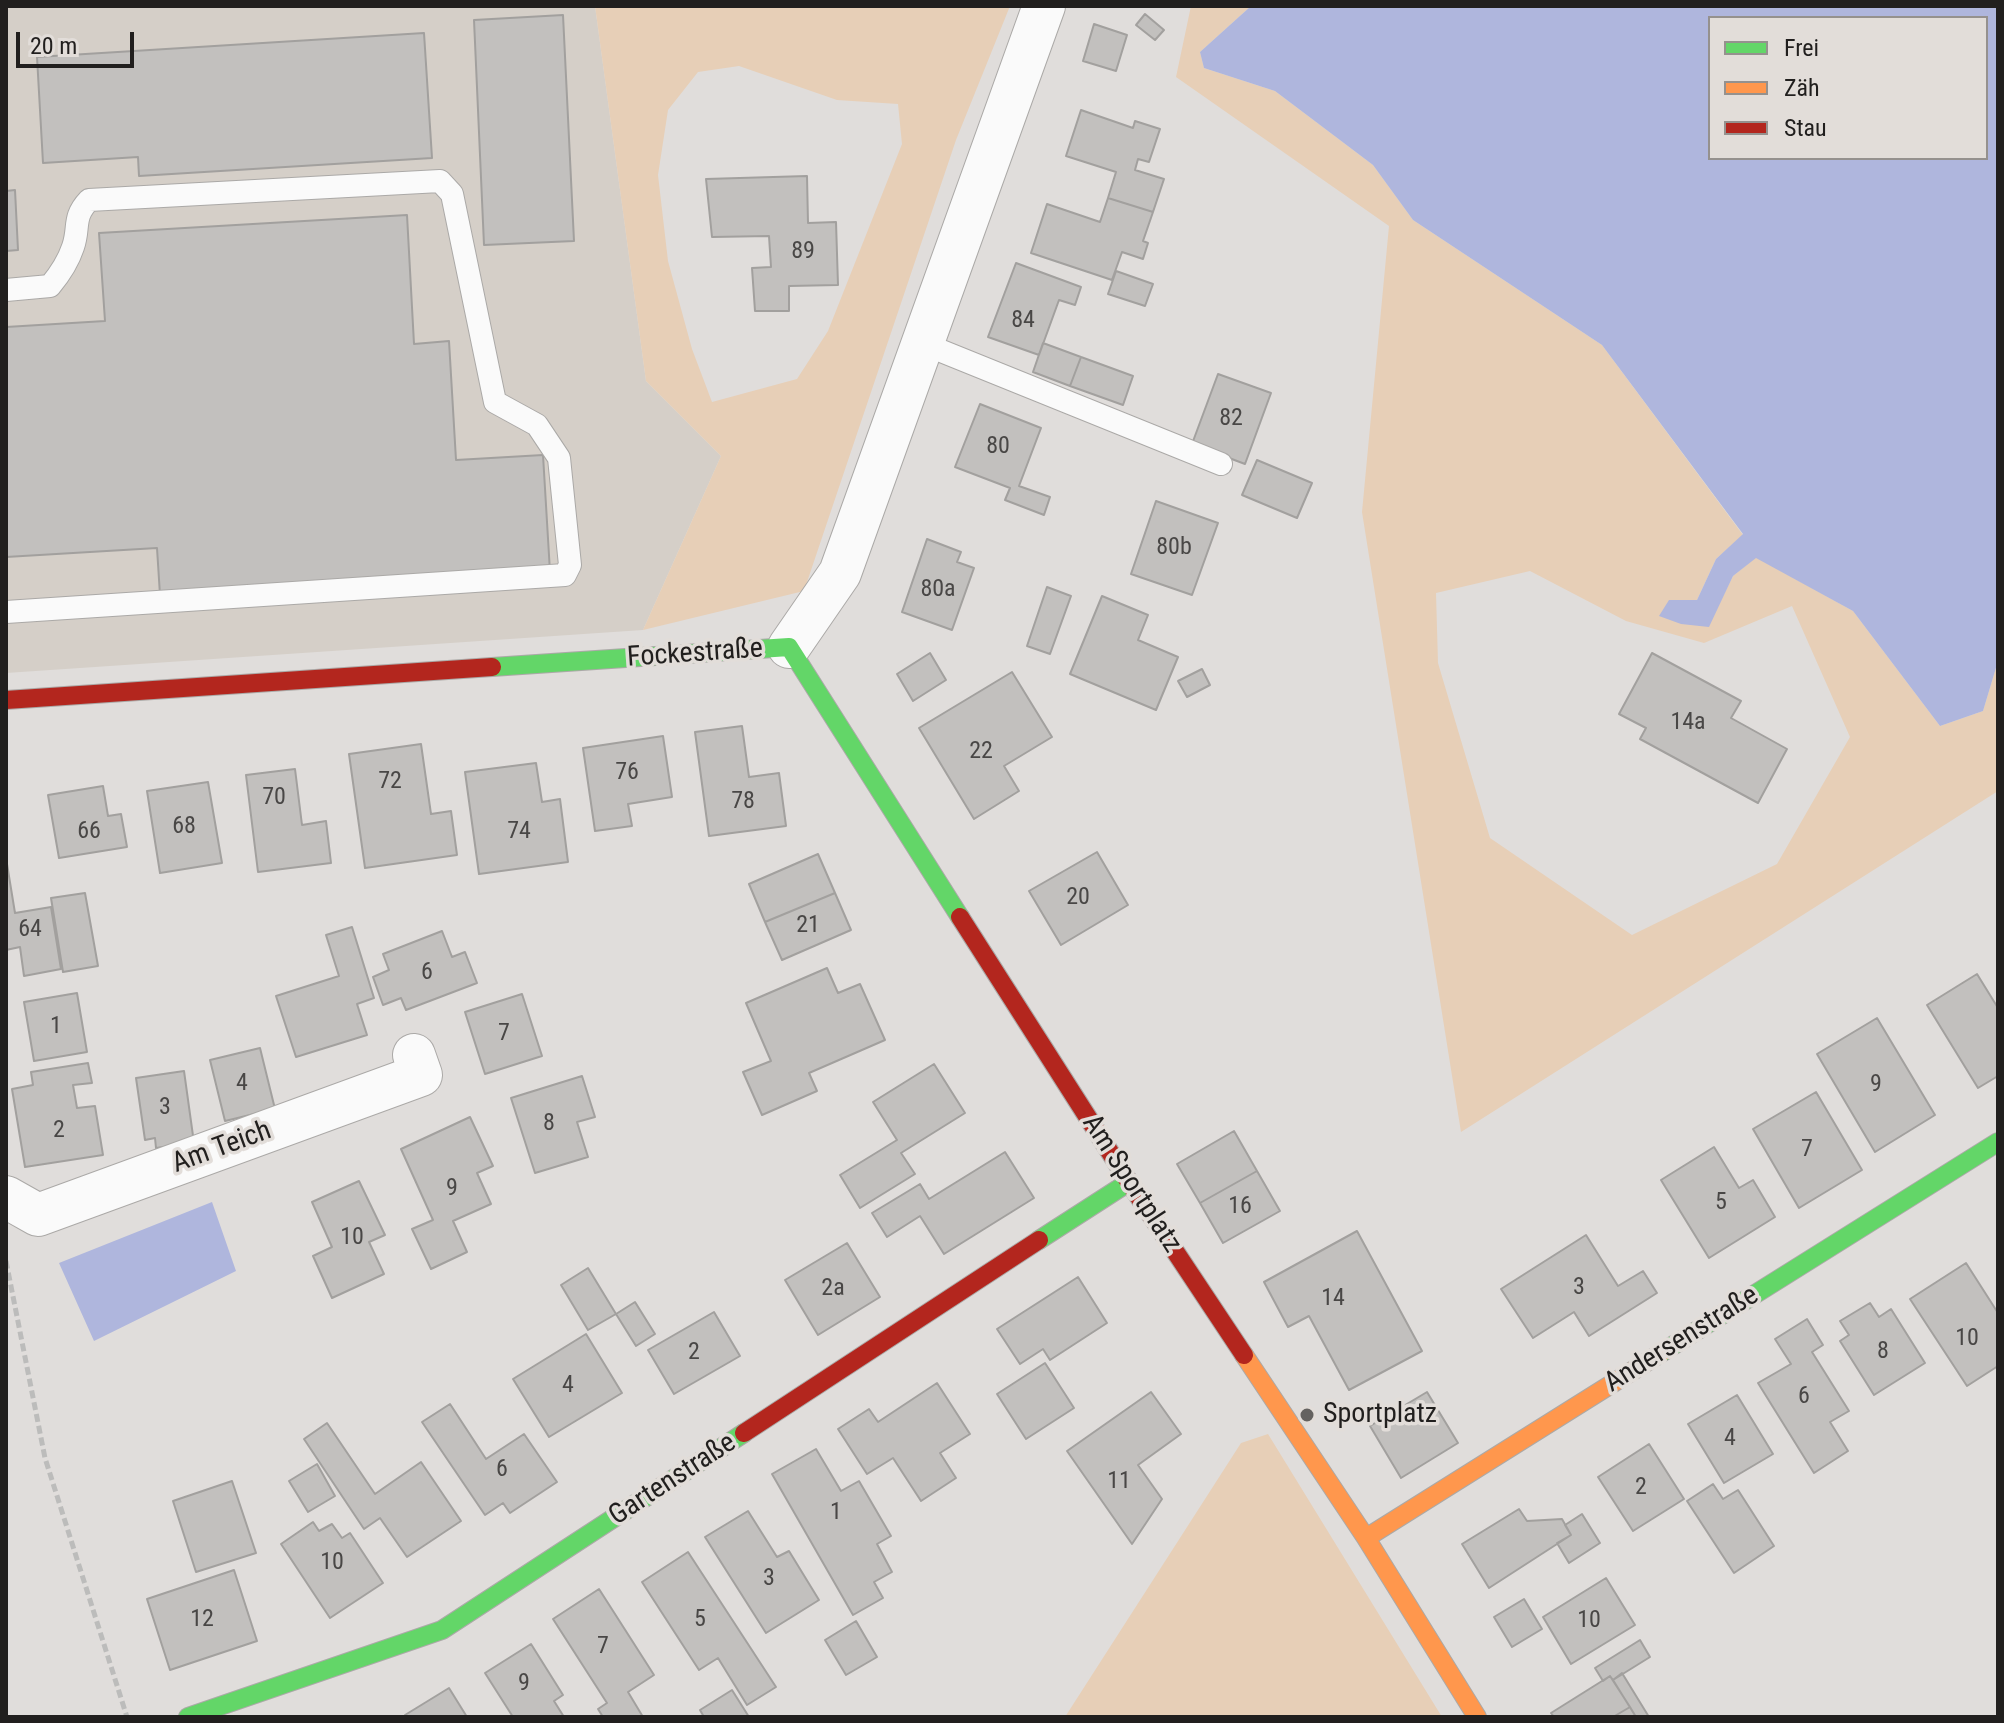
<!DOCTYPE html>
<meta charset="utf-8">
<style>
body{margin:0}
#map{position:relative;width:2004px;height:1723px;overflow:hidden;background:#e0dddb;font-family:"Roboto Condensed",sans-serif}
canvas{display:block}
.frame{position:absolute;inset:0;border:8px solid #211f1e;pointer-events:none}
.legend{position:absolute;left:1708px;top:16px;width:280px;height:144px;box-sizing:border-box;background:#e2ddd9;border:2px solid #95918e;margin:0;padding:10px 14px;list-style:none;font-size:24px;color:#211f1e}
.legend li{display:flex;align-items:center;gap:16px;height:40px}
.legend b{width:40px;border:2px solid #95918e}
.scale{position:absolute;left:16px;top:32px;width:118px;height:36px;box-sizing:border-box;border:4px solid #211f1e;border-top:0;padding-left:10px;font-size:24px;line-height:28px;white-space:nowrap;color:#211f1e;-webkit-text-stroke:6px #e2ddd9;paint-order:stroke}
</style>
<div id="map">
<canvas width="2004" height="1723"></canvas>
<div class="frame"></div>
<ul class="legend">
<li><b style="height:10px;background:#63d668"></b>Frei</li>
<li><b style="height:10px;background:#ff974d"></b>Zäh</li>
<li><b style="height:10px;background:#b3261e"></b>Stau</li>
</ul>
<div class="scale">20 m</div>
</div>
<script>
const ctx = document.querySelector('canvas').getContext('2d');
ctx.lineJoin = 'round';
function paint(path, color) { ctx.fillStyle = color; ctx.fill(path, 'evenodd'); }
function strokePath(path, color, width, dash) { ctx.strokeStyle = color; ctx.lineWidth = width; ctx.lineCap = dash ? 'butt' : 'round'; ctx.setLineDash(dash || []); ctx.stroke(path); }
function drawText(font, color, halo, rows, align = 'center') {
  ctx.font = font + ' "Roboto Condensed",sans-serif'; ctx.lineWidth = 7; ctx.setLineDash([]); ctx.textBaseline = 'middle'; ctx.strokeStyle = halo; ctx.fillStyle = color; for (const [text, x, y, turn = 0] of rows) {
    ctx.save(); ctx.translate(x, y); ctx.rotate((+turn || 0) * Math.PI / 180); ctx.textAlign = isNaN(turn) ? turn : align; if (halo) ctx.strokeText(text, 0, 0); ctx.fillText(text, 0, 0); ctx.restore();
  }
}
const built = new Path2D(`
 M6,6h589l51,375 75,75 -78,174 -637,43z`);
const green = new Path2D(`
 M595,6h415l-54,134 -152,451 -161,39 78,-174 -75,-75zM739,66l98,34 61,4 4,40 -74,187 -31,48 -85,23 -20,-53 -24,-88 -10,-86 10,-65 30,-38z
 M1191,6h60l-51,46 4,16 71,23 98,74 40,55 189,125 141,190 -27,24 -19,41h-28l39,26 25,-50 23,-19 97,54 87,115 43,-15 15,-50v130l-537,341 -99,-620 27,-286 -213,-149zM1530,571l96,50 78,22 88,-37 58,131 -73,127 -145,71 -142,-97 -52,-175 -2,-70z
 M1268,1434l174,283h-377l176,-274z`);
const water = new Path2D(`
 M1251,6h747v655l-15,50 -43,15 -87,-115 -97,-53 -23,18 -24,51 -28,-3 -22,-8 10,-16h28l19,-41 27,-25 -141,-189 -189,-125 -40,-55 -98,-74 -71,-23 -4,-16zM1710,18h276v140h-276z
 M212,1202l24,69 -142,70 -35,-78z`);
const building = new Path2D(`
 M1145,14l19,16 -9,10 -19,-15z
 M563,15l11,226 -90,4 -10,-225z
 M1094,24l33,11 -11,36 -33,-10z
 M424,33l8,125 -293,18 -1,-19 -95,6 -6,-106z
 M1081,110l52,18 2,-7 25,8 -11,33 -11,-3 -3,11 29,9 -11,33 -45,-14 8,-26 -50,-16z
 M807,176l1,47 28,-1 2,63 -49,1v25h-34l-3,-43 19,-1 -2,-31 -57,1 -6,-58z
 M15,190l3,60 -12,1v-60z
 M1108,198l45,14 -10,29 5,2 -5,16 -21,-7 -10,28 -81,-27 16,-49 53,18z
 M407,215l7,129 35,-3 7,119 87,-5 7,117 -390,23 -3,-47 -151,9v-230l99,-6 -6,-88z
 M1016,263l65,24 -6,18 -16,-5 -20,55 -51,-18z
 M1116,271l37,13 -8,22 -37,-12z
 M1043,343l38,14 -11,29 -37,-14z
 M1081,357l52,19 -10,29 -53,-19z
 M1218,374l53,19 -26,71 -53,-20z
 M980,404l61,24 -22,58 31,11 -6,18 -39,-15 5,-12 -55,-21z
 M1257,460l55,23 -15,35 -55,-23z
 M1156,501l62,22 -26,72 -61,-21z
 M927,539l34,13 -4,10 17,6 -22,62 -50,-18z
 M1047,587l24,9 -21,58 -23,-8z
 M1102,596l46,19 -10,25 40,17 -22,53 -86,-36z
 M930,653l16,27 -33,21 -16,-27z
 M1652,653l89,48 -10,17 56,31 -29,54 -118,-64 6,-11 -27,-14z
 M1202,669l8,16 -23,12 -9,-16z
 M1012,672l40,65 -48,29 15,25 -45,28 -55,-91z
 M742,726l7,51 30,-4 7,53 -77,10 -14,-104z
 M663,736l9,61 -44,7 4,22 -37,5 -12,-83z
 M421,744l10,70 20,-3 6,44 -92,13 -16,-114z
 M536,763l6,39 18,-3 8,63 -89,12 -14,-102z
 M295,769l7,56 24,-4 5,42 -73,9 -12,-97z
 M208,782l14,81 -62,10 -13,-82z
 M103,786l5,30 13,-2 6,33 -68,11 -11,-63z
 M1097,852l31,53 -67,40 -32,-54z
 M818,854l17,39 -70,29 -16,-38z
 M7,864l8,49 36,-6 10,62 -37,7 -4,-29 -14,3z
 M85,893l13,73 -35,6 -12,-74z
 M835,893l16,37 -69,30 -17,-38z
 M352,927l22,71 -17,6 10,31 -71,22 -20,-61 63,-20 -13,-41z
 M442,931l10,26 13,-5 12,31 -71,27 -5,-12 -18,7 -10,-28 16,-7 -6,-16z
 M827,968l11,25 22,-9 25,56 -76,33 8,18 -55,24 -19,-43 28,-11 -25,-58z
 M1977,974l21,34v68l-20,12 -51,-83z
 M77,993l10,59 -53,9 -10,-59z
 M522,994l20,62 -57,18 -20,-62z
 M1877,1018l58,97 -60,37 -58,-98z
 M260,1048l15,61 -50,12 -15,-61z
 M88,1063l4,20 -19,2 4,23 18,-2 8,49 -78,12 -13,-78 21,-4 -2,-13z
 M934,1064l31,49 -64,40 14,21 -55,34 -20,-33 57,-35 -24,-38z
 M184,1071l10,72 -38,5 -1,-10 -10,2 -9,-62z
 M582,1076l13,41 -18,5 11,35 -53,16 -24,-75z
 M1816,1092l46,78 -63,38 -46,-79z
 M470,1117l23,49 -16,7 14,31 -38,17 14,31 -36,17 -19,-40 21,-9 -32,-71z
 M1234,1131l23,40 -57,32 -23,-39z
 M1714,1147l25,41 14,-8 22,37 -66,41 -48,-78z
 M1005,1152l29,46 -90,56 -24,-38 -33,21 -15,-24 48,-29 9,15z
 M1257,1171l23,40 -57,32 -23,-40z
 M359,1181l26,54 -16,7 15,32 -52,24 -19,-42 19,-9 -20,-45z
 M1357,1231l65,120 -73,39 -40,-74 -21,11 -24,-45z
 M1586,1235l32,51 25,-15 14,22 -68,43 -15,-24 -41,26 -32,-49z
 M847,1243l33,54 -62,38 -33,-55z
 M1966,1263l32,50v53l-31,20 -57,-87z
 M588,1268l28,46 -28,16 -27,-45z
 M1078,1277l29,46 -57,37 -7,-11 -23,15 -23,-35z
 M635,1302l20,32 -19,12 -20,-32z
 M1870,1303l9,14 12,-8 34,54 -51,32 -34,-54 9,-6 -9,-14z
 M714,1312l26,44 -66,38 -26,-44z
 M1807,1319l16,26 -11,7 37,59 -19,11 18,29 -34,22 -56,-90 33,-19 -16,-25z
 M586,1334l36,59 -73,44 -36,-58z
 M1045,1363l29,45 -48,31 -29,-45z
 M937,1383l33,51 -30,19 16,25 -35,23 -28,-43 -26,16 -29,-45 31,-20 9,13z
 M1151,1392l30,42 -43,31 24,34 -30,45 -65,-93z
 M1427,1392l31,51 -57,35 -31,-52z
 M1737,1395l36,59 -49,29 -36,-59z
 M450,1404l36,55 38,-25 33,48 -47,31 -7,-10 -18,12 -63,-93z
 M327,1423l48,71 46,-32 40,59 -54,36 -27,-39 -16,11 -60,-90z
 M1649,1444l35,55 -51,32 -35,-54z
 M816,1449l25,42 18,-10 32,55 -14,8 15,28 -18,10 9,16 -30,17 -81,-141z
 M317,1464l18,32 -27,16 -19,-31z
 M232,1481l24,72 -60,19 -23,-71z
 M1713,1484l10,15 15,-9 36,56 -40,27 -47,-72z
 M1519,1509l8,12 35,-2 9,16 -82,53 -27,-44z
 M748,1511l29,46 12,-6 30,49 -53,33 -61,-96z
 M1582,1514l18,29 -31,20 -12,-20 14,-8 -6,-10z
 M313,1522l6,9 13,-7 10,14 8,-5 33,50 -53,35 -49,-74z
 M688,1552l88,135 -29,18 -29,-47 -19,12 -57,-88z
 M234,1570l23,71 -87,29 -23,-71z
 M1606,1578l29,47 -64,39 -28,-47z
 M599,1589l55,86 -26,17 15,25h-40l-5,-8 9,-6 -54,-84z
 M1524,1599l18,30 -30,18 -18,-30z
 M856,1621l21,36 -31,18 -21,-35z
 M1640,1640l10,17 -37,23 -3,-4 -7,5 -8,-13z
 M531,1644l32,51 -9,6 10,16h-51l-28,-44z
 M1622,1673l27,44h-13l-23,-37z
 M1610,1676l20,31 -17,10h-59l-3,-4z
 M449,1688l18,29h-61l-1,-2z
 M732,1690l17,27h-45l-4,-7z
 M1630,1707l6,10h-23z`);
const path = new Path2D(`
 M6,1261l39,197 82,259`);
const lane = new Path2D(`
 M6,290l44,-4c10,-12 18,-24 23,-39 7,-20 -1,-29 16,-47l351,-19 12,13 43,208 42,23 22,33 11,107 -5,10 -559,37
 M924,344l297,120`);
const street = new Path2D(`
 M789,647l51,-74 204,-567
 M6,1197l32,18 383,-140 -7,-20`);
const fast = new Path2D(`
 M492,667l297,-20 171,270
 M1039,1240l90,-58
 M1661,1353l337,-211
 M188,1717l254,-87 302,-197`);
const slow = new Path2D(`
 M1244,1355l122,183 111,179
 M1366,1538l295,-185`);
const jam = new Path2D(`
 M6,700l486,-33
 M960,917l169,265 115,173
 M744,1433l295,-193`);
const markers = [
 [1307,1415,8,"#646260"]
];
const numberNames = [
 ["89",803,252],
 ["84",1023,321],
 ["82",1231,419],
 ["80",998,447],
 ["80b",1174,548],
 ["80a",938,590],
 ["14a",1688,723],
 ["22",981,752],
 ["76",627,773],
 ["72",390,782],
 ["70",274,798],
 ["78",743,802],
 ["68",184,827],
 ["66",89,832],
 ["74",519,832],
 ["20",1078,898],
 ["21",808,926],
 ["64",30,930],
 ["6",427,973],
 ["1",56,1027],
 ["7",504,1034],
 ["4",242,1084],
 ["9",1876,1085],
 ["3",165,1108],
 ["8",549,1124],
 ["2",59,1131],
 ["7",1807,1150],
 ["9",452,1189],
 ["5",1721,1203],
 ["16",1240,1207],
 ["10",352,1238],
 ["3",1579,1288],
 ["2a",833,1289],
 ["14",1333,1299],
 ["10",1967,1339],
 ["8",1883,1352],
 ["2",694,1353],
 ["4",568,1386],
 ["6",1804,1397],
 ["4",1730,1439],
 ["6",502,1470],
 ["11",1119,1482],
 ["2",1641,1488],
 ["1",836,1513],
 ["10",332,1563],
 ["3",769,1579],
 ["12",202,1620],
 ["5",700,1620],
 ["10",1589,1621],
 ["7",603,1647],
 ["9",524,1684]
];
const streetNames = [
 ["Fockestraße",695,654,-4],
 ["Am Teich",222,1148,-20],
 ["Am Sportplatz",1131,1184,57],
 ["Andersenstraße",1682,1340,-32],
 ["Gartenstraße",673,1480,-33]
];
const poiNames = [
 ["Sportplatz",1323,1415]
];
paint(built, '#d5cfc8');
paint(green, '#e7cfb7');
paint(water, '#afb6dd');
paint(building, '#c2c0be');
strokePath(building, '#a2a09e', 2);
strokePath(lane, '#aba9a7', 24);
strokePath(street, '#aba9a7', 44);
strokePath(fast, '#aba9a7', 20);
strokePath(slow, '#aba9a7', 20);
strokePath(jam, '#aba9a7', 20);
strokePath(path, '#bcbcbb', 5, [8, 4]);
strokePath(lane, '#fafafa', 22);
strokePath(street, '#fafafa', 42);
strokePath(fast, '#63d668', 18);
strokePath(slow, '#ff974d', 18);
strokePath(jam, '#b3261e', 18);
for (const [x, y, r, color] of markers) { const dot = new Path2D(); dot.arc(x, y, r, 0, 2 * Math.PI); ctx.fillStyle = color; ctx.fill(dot); strokePath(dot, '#e2ddd9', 3); }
drawText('24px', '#494746', null, numberNames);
drawText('28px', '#211f1e', '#e2ddd9', streetNames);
drawText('28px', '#211f1e', '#e2ddd9', poiNames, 'left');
</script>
